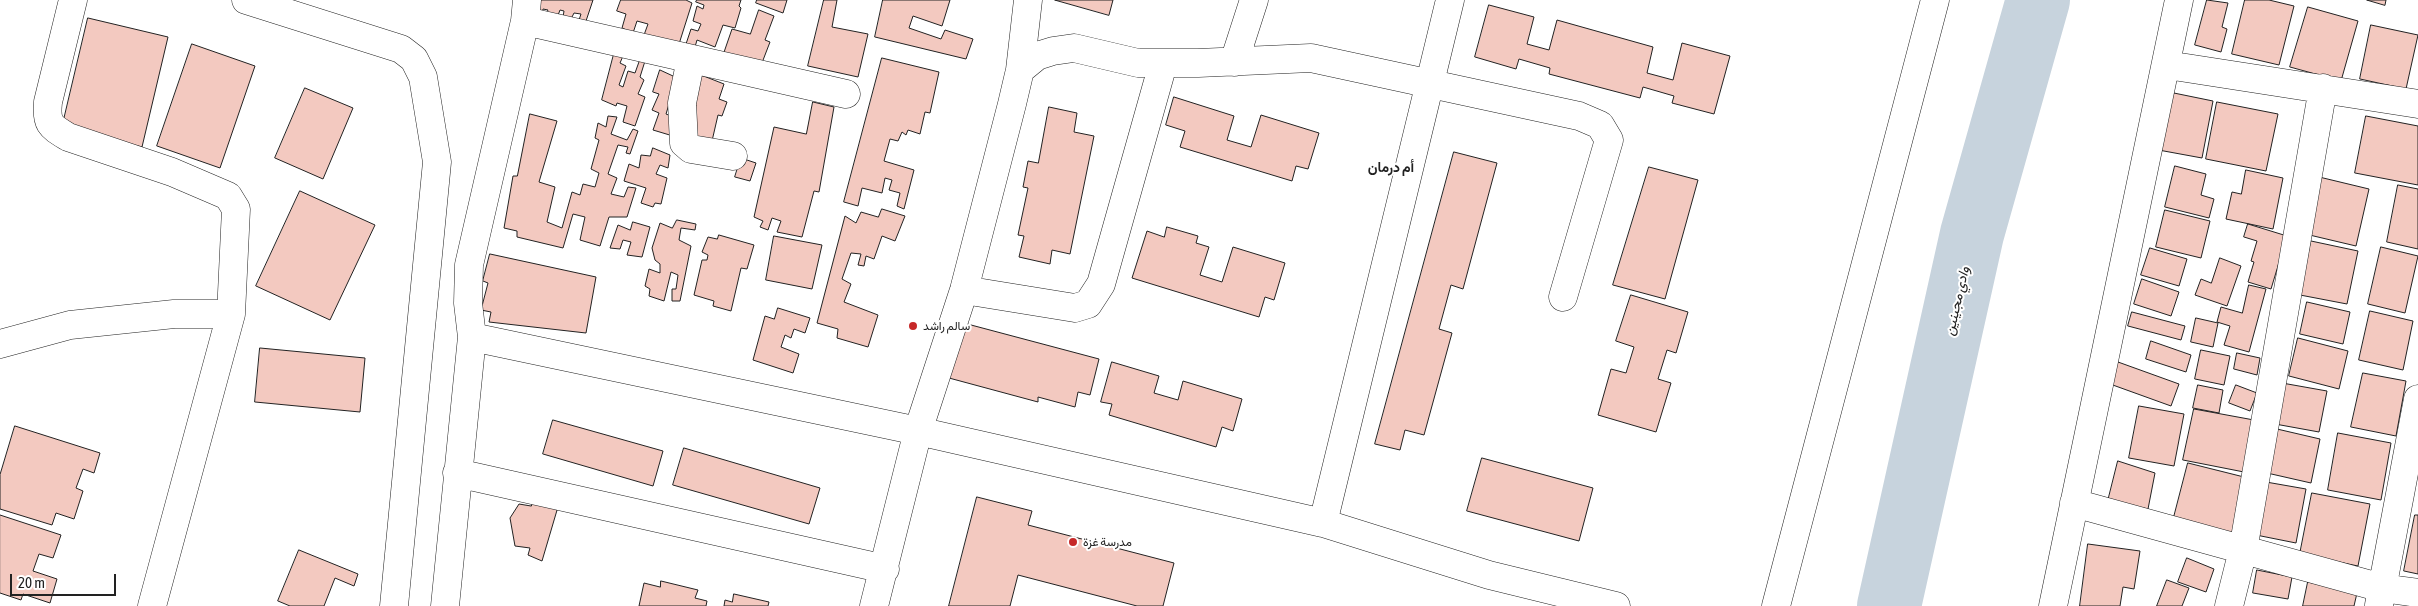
<!DOCTYPE html>
<meta charset="utf-8">
<style>
body{margin:0}
#map{position:relative;width:2418px;height:606px;overflow:hidden;background:#fff;font-family:"Asap Condensed",sans-serif}
canvas{display:block}
.scale{position:absolute;left:10px;top:574px;width:106px;height:22px;box-sizing:border-box;border:2px solid #222;border-top:0;padding-left:6px;font-size:15px;line-height:18px;white-space:nowrap;color:#222;-webkit-text-stroke:4px #fff;paint-order:stroke}
</style>
<div id="map">
<canvas width="2418" height="606"></canvas>
<div class="scale">20 m</div>
</div>
<script>
const ctx = document.querySelector('canvas').getContext('2d');
ctx.lineJoin = 'round';
function strokePath(path, color, width, dash) { ctx.strokeStyle = color; ctx.lineWidth = width; ctx.lineCap = dash ? 'butt' : 'round'; ctx.setLineDash(dash || []); ctx.stroke(path); }
function paint(path, color) { ctx.fillStyle = color; ctx.fill(path, 'evenodd'); }
function drawText(font, color, halo, rows, align = 'center') {
  ctx.font = font + ' "Asap Condensed",Vazirmatn,sans-serif'; ctx.lineWidth = 4; ctx.setLineDash([]); ctx.textBaseline = 'middle'; ctx.strokeStyle = halo; ctx.fillStyle = color; for (const [text, x, y, turn = 0] of rows) {
    ctx.save(); ctx.translate(x, y); ctx.rotate((+turn || 0) * Math.PI / 180); ctx.textAlign = isNaN(turn) ? turn : align; if (halo) ctx.strokeText(text, 0, 0); ctx.fillText(text, 0, 0); ctx.restore();
  }
}
const river = new Path2D(`
 M1889,606l83,-372 66,-234`);
const building = new Path2D(`
 M536,0h57l-7,21 -7,-1 2,-6 -7,-1 -3,6 -8,-2 1,-6 -4,-1 -3,8 -11,-4 2,-4 -5,-1 -2,9z
 M621,0h65l6,3 -13,41 -35,-9 4,-11 -11,-3 -4,12 -11,-5 4,-14 -9,-3z
 M697,0h44l-2,6 2,2 -6,20 -12,-3 -8,22 -18,-7 -2,7 -9,-3 5,-15 7,2 3,-7 -8,-3 4,-15 6,3 1,-4 -8,-3z
 M757,0h30l-4,13 -27,-10z
 M824,0h13l-5,27 36,7 -10,43 -50,-11z
 M883,0h67l-8,26 -29,-10 -4,12 32,11 4,-9 28,9 -7,20 -91,-22z
 M1055,0h58l-4,15z
 M2207,0l21,3 -6,24 5,2 -6,23 -26,-7z
 M2245,0h24l25,6 -15,59 -47,-11z
 M2367,0h19l-1,5z
 M1489,5l45,12 -7,27 22,6 8,-30 96,27 -6,26 26,7 9,-37 48,13 -16,58 -42,-11 2,-7 -31,-9 -3,11 -91,-24 1,-6 -31,-9 -3,10 -41,-12z
 M2308,7l50,14 -17,60 -51,-14z
 M759,10l15,6 -9,24 5,2 -10,26 -38,-10 10,-29 18,5z
 M88,18l80,19 -26,110 -80,-19z
 M2371,25l47,10 -12,54 -46,-10z
 M192,44l63,22 -35,102 -63,-22z
 M614,54l9,2 -3,7 6,3 -7,19 4,2 5,-16 7,2 5,-14 5,2 -5,16 4,3 -6,14 7,3 -10,29 -12,-4 4,-16 -10,-3 -1,3 -14,-6z
 M882,58l57,14 -9,41 -5,-1 -5,22 -12,-4 -2,5 -4,-3 -4,9 -8,-2 -6,22 30,9 -10,39 -7,-3 3,-13 -11,-3 3,-10 -7,-2 -3,15 -20,-5 -4,18 -14,-4z
 M660,70l13,6 2,-2 -2,17 -7,23 15,6 -8,16 -20,-6 6,-17 -7,-3 7,-16 -6,-2z
 M701,75l23,9 -5,15 8,3 -5,14 -4,-1 -6,26 -24,-7 8,-29 -9,-3z
 M305,88l48,20 -30,71 -48,-21z
 M2164,91l49,10 -11,57 -49,-9z
 M1174,97l60,19 -7,24 24,7 10,-32 58,18 -11,36 -12,-3 -4,15 -112,-34 5,-16 -19,-6z
 M813,102l21,5 -15,85 -5,-1 -12,46 -25,-5 4,-11 -9,-3 -4,12 -8,-3 3,-6 -9,-4 20,-90 32,7z
 M2217,102l61,12 -12,57 -60,-12z
 M1049,107l28,6 -3,19 20,4 -24,118 -18,-4 -2,14 -31,-7 5,-21 -6,-1 10,-47 -5,-1 5,-26 10,2z
 M530,114l27,7 -18,61 16,5 -8,35 15,6 10,-36 8,3 3,-11 12,3 4,-14 -8,-4 8,-29 -4,-2 3,-15 8,4 2,-11 9,1 -6,17 16,6 6,-11 5,2 -8,23 -4,-1 2,-6 -10,-2 -10,29 9,4 -6,16 13,3 4,-10 8,1 -9,29h-18l-9,29 -20,-6 5,-23 -12,-3 -10,34 -46,-11v-6l-13,-3 9,-52h4z
 M2366,116l52,10v59l-63,-12z
 M653,148l17,7 -2,13 -8,-3 -4,9 11,4 -6,26 -6,-1 -2,4 -12,-4 5,-15 -22,-7 5,-17 10,4 2,-13 9,1z
 M1454,152l43,11 -34,126 -12,-4 -12,44 13,4 -28,102 -19,-5 -5,20 -25,-6z
 M741,158l15,5 -6,18 -15,-4z
 M2175,166l31,8 -5,21 13,4 -5,19 -44,-11z
 M1649,167l49,13 -33,119 -52,-14z
 M2246,170l37,8 -10,51 -47,-10 6,-27 9,2z
 M2315,176l54,13 -13,57 -55,-13z
 M2398,185l20,4v60l-31,-7z
 M300,191l75,34 -45,95 -74,-34z
 M882,209l23,7 -10,25 -13,-5 -8,23 -8,-3 -2,10 -6,-1 3,-11 -10,-1 -9,26 9,5 -7,18 34,13 -10,32 -31,-9 1,-9 -21,-6 28,-107 11,7 5,-11 17,5z
 M2165,210l45,11 -9,37 -45,-11z
 M677,220l19,4 -1,6 -14,-2 -2,12 12,6 -11,55h-8v-12h4l2,-14 -7,-3 -7,29 -15,-5 1,-7 -5,-3 4,-17 11,4v-9l-5,-4 -3,-12 8,-25 12,5z
 M633,222l17,5 -8,30 -15,-2 4,-13 -8,-2 -3,9 -10,-1 8,-23 12,5z
 M2248,224l39,12 -16,53 -23,-7 6,-20 -3,-1 6,-20 -13,-4z
 M1167,227l31,9 -2,7 13,4 -9,28 22,7 11,-35 52,16 -11,37 -9,-3 -6,20 -127,-39 15,-47 17,6z
 M719,235l35,10 -7,24 -6,-1 -10,43 -18,-5 1,-5 -20,-6 8,-35h5l1,-5 -6,-3 6,-15 9,2z
 M774,236l48,9 -10,44 -46,-9z
 M2311,241l47,10 -11,53 -47,-9z
 M2381,247l37,9 -13,57 -37,-9z
 M2150,248l37,11 -8,27 -38,-11z
 M490,254l106,23 -10,56 -97,-11 2,-10 -10,-2 7,-27 -5,-2z
 M2220,258l21,8 -14,40 -32,-11 6,-16 10,4z
 M2142,279l37,13 -8,24 -37,-12z
 M2249,285l17,4 -17,63 -25,-7 6,-19 -13,-4 4,-15 21,6z
 M1631,295l57,17 -12,41 -9,-3 -9,29 13,4 -15,49 -58,-17 13,-46 15,4 8,-26 -18,-6z
 M2307,302l43,10 -7,32 -43,-10z
 M778,308l32,10 -5,15 -11,-4 -3,9 -6,-3 -4,12 18,7 -6,19 -40,-13 12,-44 9,3z
 M2370,311l43,10 -10,49 -44,-10z
 M2132,312l53,14 -4,14 -53,-14z
 M2196,318l22,5 -5,24 -22,-5z
 M956,321l143,38 -9,36 -12,-3 -3,15 -37,-10v5l-89,-24z
 M2298,338l50,13 -9,38 -50,-13z
 M2151,341l40,14 -5,17 -40,-13z
 M260,348l105,10 -5,54 -105,-10z
 M2201,350l29,6 -6,29 -29,-6z
 M2237,353l23,5 -3,17 -23,-6z
 M1112,362l47,14 -5,17 24,7 5,-19 59,18 -9,32 -11,-4 -6,20 -107,-32 3,-11 -11,-2z
 M2118,362l61,22 -8,22 -61,-22z
 M2363,373l43,8 -10,55 -45,-9z
 M2282,383l45,8 -8,41 -44,-8z
 M2198,385l25,5 -4,23 -26,-5z
 M2236,385l21,8 -7,18 -21,-8z
 M2139,406l45,8 -10,52 -45,-8z
 M2194,409l60,11 -10,52 -61,-12z
 M553,420l110,31 -10,35 -110,-32z
 M15,426l85,27 -6,20 -11,-4 -7,19 7,3 -9,28 -18,-6 -4,12 -52,-16v-34z
 M2277,429l43,10 -9,44 -44,-10z
 M2338,433l53,10 -10,57 -53,-10z
 M684,448l136,40 -11,36 -136,-39z
 M1482,458l111,30 -14,53 -112,-30z
 M2118,461l37,12 -7,36 -40,-8z
 M2188,463l56,14 -8,34 10,4 -6,23 -67,-17z
 M2266,482l40,7 -10,54 -40,-8z
 M536,490l24,10 -18,61 -14,-6 2,-7 -15,-2 -5,-28 9,-14 12,2z
 M2312,493l58,11 -12,62 -58,-12z
 M977,497l55,14 -4,14 146,38 -11,43h-26l-119,-31 -8,31h-61z
 M0,515l61,20 -8,23 -14,-4 -6,17 24,8 -7,24 -27,-9 -2,6 -21,-7z
 M2415,515h3v59l-14,-3z
 M2088,544l52,7 -6,38 -11,-2 -3,19h-40z
 M299,550l59,24 -4,12 -19,-8 -11,28h-34l-12,-5z
 M2187,558l27,11 -8,23 -28,-10z
 M2257,570l35,7 -4,22 -35,-6z
 M2167,580l22,8 -7,18h-25z
 M661,581l37,9 -3,8 12,3 -1,5h-67l5,-23 16,4z
 M2308,582l49,11 -3,13h-51z
 M734,594l35,8 -1,4h-44l1,-6 7,2z`);
const street = new Path2D(`
 M73,0l-25,102c-2,22 2,24 20,35l104,35 56,24 8,13 -5,105 -79,292
 M246,0l155,49 13,10 9,18 14,85 -43,444
 M525,21l321,73
 M691,59l-9,44 2,40 7,6 42,7
 M1234,62l20,-62
 M2167,65l251,39
 M1020,70l17,-14 16,-5 21,-3 64,15h60l113,-5 268,58 21,9 9,15 -46,157
 M964,290l111,18 13,-4 13,-20 62,-220
 M472,337l446,94 405,92 166,52 127,31
 M0,344l70,-19 104,-11h57
 M457,473l428,96
 M2074,503l308,85 36,5
 M1323,523l127,-523
 M2379,605l39,-206
 M445,606l27,-269 -4,-34 1,-38 56,-244 2,-21
 M874,606l44,-175 46,-141 48,-186 8,-34 8,-70
 M1776,606l159,-606
 M2053,606l126,-606
 M2229,606l14,-56 80,-462`);
const markers = [
 [913,326,5,"#c62828"],
 [1073,542,5,"#c62828"]
];
const poiNames = [
 ["سالم راشد",923,326],
 ["مدرسة غزة",1083,542]
];
const neighbourhoodNames = [
 ["أم درمان",1391,168]
];
const waterNames = [
 ["وادي مجينين",1957,301,-77]
];
strokePath(river, '#c7d3dd', 64);
paint(building, '#f3c9c0');
strokePath(building, '#222', 1);
strokePath(street, '#222', 29);
strokePath(street, '#fff', 28);
for (const [x, y, r, color] of markers) { const dot = new Path2D(); dot.arc(x, y, r, 0, 2 * Math.PI); ctx.fillStyle = color; ctx.fill(dot); strokePath(dot, '#fff', 2); }
drawText('12px', '#222', '#fff', poiNames, 'left');
drawText('bold 14px', '#222', '#fff', neighbourhoodNames);
drawText('italic 14px', '#222', '#fff', waterNames);
</script>
